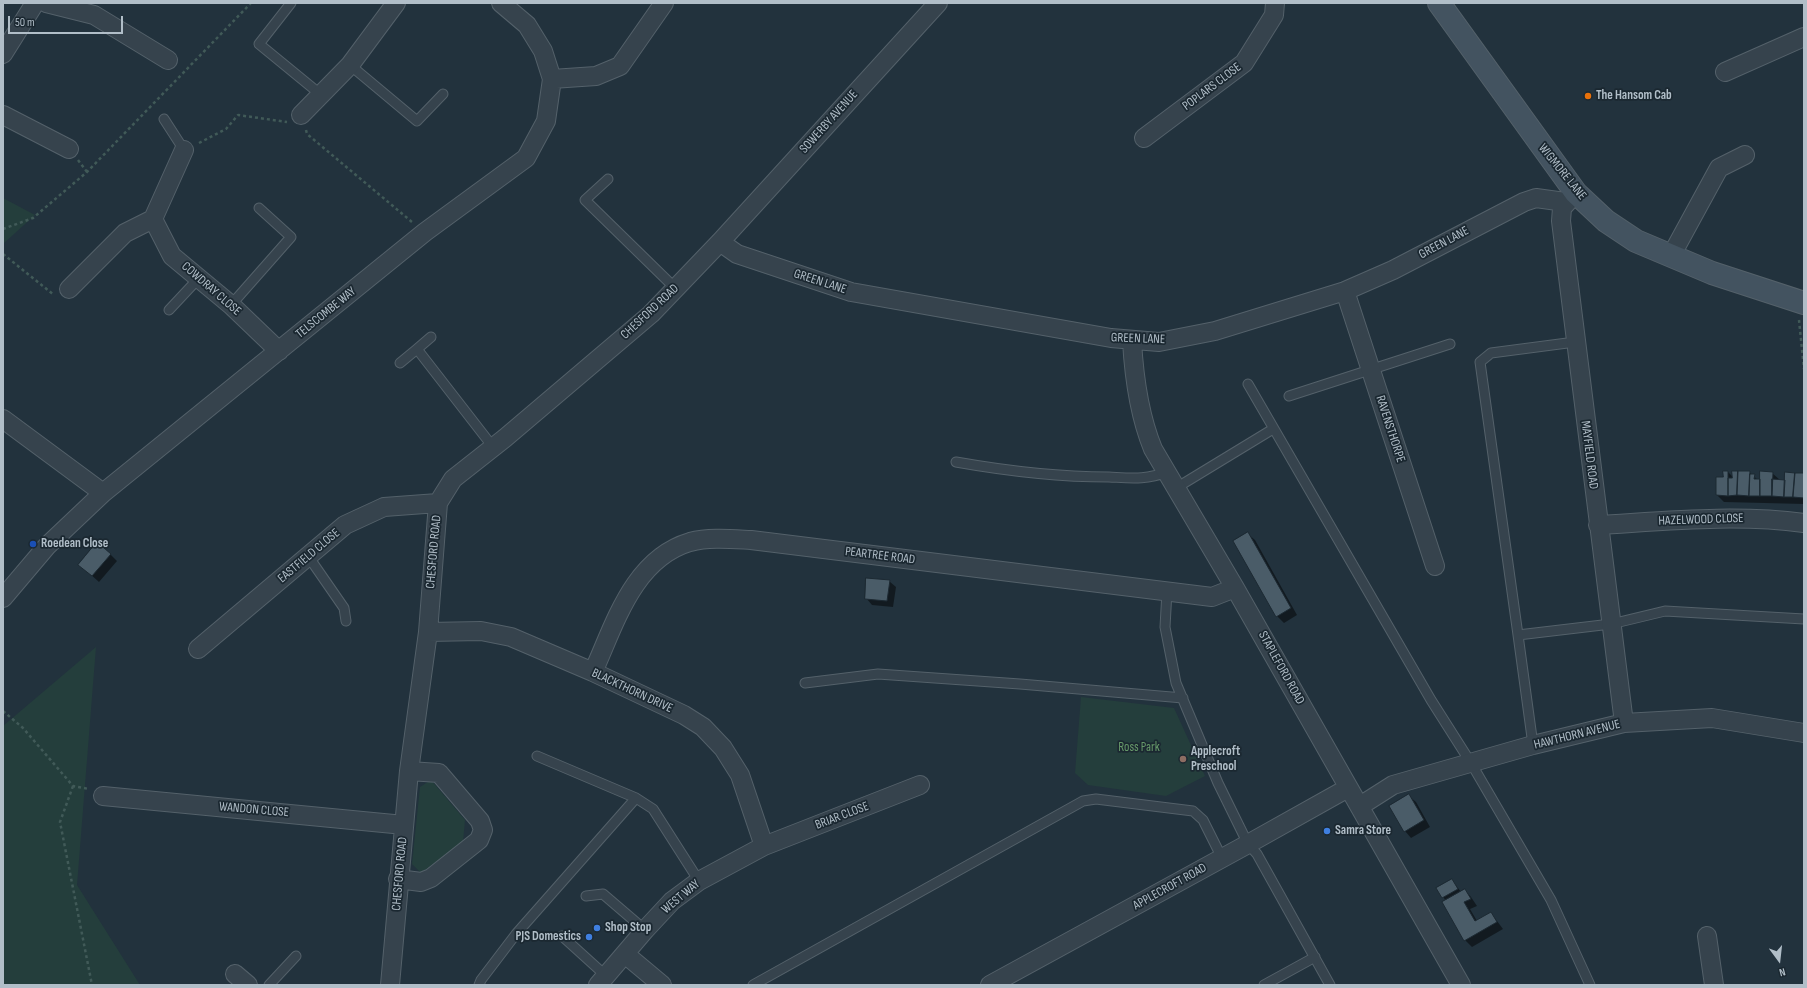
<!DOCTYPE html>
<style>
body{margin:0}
#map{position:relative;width:1807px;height:988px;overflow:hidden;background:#22323d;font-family:"Sofia Sans Condensed",sans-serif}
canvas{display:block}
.frame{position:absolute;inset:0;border:4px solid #b1bec8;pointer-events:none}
.north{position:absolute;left:1759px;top:940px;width:40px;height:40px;-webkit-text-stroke:3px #1b2831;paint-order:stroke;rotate:165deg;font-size:11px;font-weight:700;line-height:16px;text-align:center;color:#b1bec8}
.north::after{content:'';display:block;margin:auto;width:14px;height:18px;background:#b1bec8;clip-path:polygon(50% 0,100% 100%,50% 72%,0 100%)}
.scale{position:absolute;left:8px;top:16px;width:115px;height:18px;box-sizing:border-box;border:2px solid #b1bec8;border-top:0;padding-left:5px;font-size:12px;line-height:14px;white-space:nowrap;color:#b1bec8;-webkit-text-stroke:3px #1b2831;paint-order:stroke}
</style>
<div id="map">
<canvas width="1807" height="988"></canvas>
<div class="frame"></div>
<div class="north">N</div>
<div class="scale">50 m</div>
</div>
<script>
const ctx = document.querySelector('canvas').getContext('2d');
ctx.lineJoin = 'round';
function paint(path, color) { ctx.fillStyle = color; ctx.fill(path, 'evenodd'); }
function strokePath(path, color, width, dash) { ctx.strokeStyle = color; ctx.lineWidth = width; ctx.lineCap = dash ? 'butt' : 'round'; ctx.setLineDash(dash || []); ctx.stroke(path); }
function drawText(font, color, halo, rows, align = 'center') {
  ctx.font = font + ' "Sofia Sans Condensed",sans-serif'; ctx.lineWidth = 3.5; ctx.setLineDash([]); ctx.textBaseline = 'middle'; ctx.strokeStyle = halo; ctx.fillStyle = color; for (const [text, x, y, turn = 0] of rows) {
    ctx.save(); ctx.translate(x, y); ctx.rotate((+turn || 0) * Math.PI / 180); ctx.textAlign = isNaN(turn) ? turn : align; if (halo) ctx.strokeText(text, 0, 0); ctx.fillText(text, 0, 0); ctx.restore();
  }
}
const green = new Path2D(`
 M3,198l32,17 -32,29z
 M96,647l-19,238 63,100h-137v-259z
 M1081,697l93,11 31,68 -39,20 -78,-11 -13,-12z
 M431,780l34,40 -2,22 -42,31 -9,-9 8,-77z`);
const shadow = new Path2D(`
 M1728,472l5,5 16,-5 9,8 14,-7 8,7 6,1 18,-7v30l-80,-2 -7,-7z
 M1248,534l7,6 42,75 -13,8 -7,-7z
 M110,554l7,7 -18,21 -19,-17z
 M889,581l7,6 -3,20 -21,-2 -6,-7z
 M1409,796l7,6 14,25 -19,11 -6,-7z
 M1452,880l9,12 4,-2 6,7 6,9 -7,3 7,12 14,-8 12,16 -31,18 -7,-7 -22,-38 3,-1 -9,-13z`);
const building = new Path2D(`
 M1723,471h5v25l-12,-1v-18h7z
 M1732,471h6l-1,24 -9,1v-18h4z
 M1738,471h12l-1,25 -12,-1z
 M1760,471l13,1 -1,24h-12z
 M1785,472l10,1 -2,24h-9z
 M1795,473h9v25l-11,-1z
 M1750,474h5l-1,5h6v17h-11z
 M1772,479l13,1 -1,17 -12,-1z
 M1248,532l43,76 -15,9 -43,-76z
 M97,542l14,12 -19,22 -14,-11z
 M866,578l24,2 -3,21 -22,-2z
 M1409,794l15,26 -20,12 -15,-26z
 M1452,879l6,10 -16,9 -6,-10z
 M1465,889l6,10 -7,3 11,19 16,-9 6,10 -33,19 -22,-39z`);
const path = new Path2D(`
 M306,130l1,4 105,88
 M199,143l27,-14 12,-14 49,7
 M78,160l9,12
 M3,229l30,-11 54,-46 164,-169
 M3,254l51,41
 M1799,320l5,49
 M3,711l20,17 50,58 16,3
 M73,786l-13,36 32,163`);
const lane = new Path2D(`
 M291,3l-32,41 61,50
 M350,65l67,56 26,-27
 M164,119l20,31
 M608,179l-23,21 90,88
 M231,305l60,-68 -32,-29
 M169,310l29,-31
 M1575,342l-84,11 -11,9 38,273 93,-11 54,-13 139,8
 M417,349l14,-12
 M400,363l17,-14 76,98
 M1248,384l183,316 40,63 80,137 39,85
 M1289,396l161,-52
 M956,462c51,9 102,15 153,15 22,1 37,3 58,-5
 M1176,488l97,-59
 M308,556l36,52 2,13
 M1167,591l-2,36 11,56 42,100 30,61 9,10 73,131
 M1518,635l15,110
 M805,683l73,-9 142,10 163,14
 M537,756l99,42 17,11 46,72
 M586,896l17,-2 42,36
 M562,936l43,39
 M269,985l27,-29
 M479,985l2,-5 35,-46 120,-136
 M753,985l330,-184 13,-2 97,12 10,9 19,38
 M1264,985l51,-28`);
const street = new Path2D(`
 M46,3l48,12 74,45
 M3,54l32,-51
 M1725,72l79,-35
 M552,79l44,-3 24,-10 44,-63
 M3,115l66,34
 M301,115l49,-50 46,-62
 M1144,138l100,-75 30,-48 1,-12
 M184,150l-31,69 19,37 59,49 48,46
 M1574,195l-12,13 -1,13 63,502
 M720,242l17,12 114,38 260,46 48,4 56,-11 130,-40 48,-21 131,-68 12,-4 29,4
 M1671,256l48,-88 26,-13
 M69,289l56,-56 28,-14
 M1345,291l90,275
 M1132,341c2,36 7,74 21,108l82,139 226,397
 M3,419l100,74
 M1598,525c69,-4 137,-11 206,-2
 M3,598l44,-52 56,-53 322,-261 101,-74 20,-37 6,-42 -9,-28 -16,-26 -26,-22
 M428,632l53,-1 30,6 82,35 91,43 19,12 20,21 17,27 24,71
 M198,649l147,-124 39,-18 54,-4
 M593,672c22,-48 40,-113 97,-130 19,-5 41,-3 61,-2l461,57 23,-9
 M103,796l301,29
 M1360,806l33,-21 140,-40 91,-22 88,-5 92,15
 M398,879l23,3 10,-4 48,-38 4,-10 -3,-9 -41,-48 -30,-2
 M1707,936l7,49
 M625,954l37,31
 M235,974l13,11
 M390,985l19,-214 19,-139 10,-129 15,-24 52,-41 146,-124 69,-72 218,-239
 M598,985l47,-55 27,-29 27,-20 65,-35 156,-61
 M990,985l258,-141 100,-56`);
const secondary = new Path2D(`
 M1439,3l137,190 30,28 30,20 76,32 92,30`);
const markers = [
 [1588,96,4,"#e8710a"],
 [33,544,4,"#1a4fb4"],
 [1183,759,4,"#8d6e63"],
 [1327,831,4,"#3f7fe0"],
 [597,928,4,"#3f7fe0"],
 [589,937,4,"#3f7fe0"]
];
const streetNames = [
 ["POPLARS CLOSE",1212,87,-37],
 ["SOWERBY AVENUE",829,122,-48],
 ["WIGMORE LANE",1562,172,51],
 ["GREEN LANE",1444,243,-28],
 ["GREEN LANE",820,282,18],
 ["COWDRAY CLOSE",211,289,41],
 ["CHESFORD ROAD",650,312,-43],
 ["TELSCOMBE WAY",326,313,-39],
 ["GREEN LANE",1138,339,2],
 ["RAVENSTHORPE",1390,429,72],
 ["MAYFIELD ROAD",1589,455,83],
 ["HAZELWOOD CLOSE",1701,520,-2],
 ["CHESFORD ROAD",434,552,-85],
 ["EASTFIELD CLOSE",309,556,-40],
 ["PEARTREE ROAD",880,556,7],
 ["STAPLEFORD ROAD",1281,668,61],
 ["BLACKTHORN DRIVE",632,691,25],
 ["HAWTHORN AVENUE",1577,735,-14],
 ["WANDON CLOSE",254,810,5],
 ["BRIAR CLOSE",842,816,-21],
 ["CHESFORD ROAD",400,874,-85],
 ["APPLECROFT ROAD",1170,887,-29],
 ["WEST WAY",681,897,-40]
];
const poiNames = [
 ["The Hansom Cab",1596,96],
 ["Roedean Close",41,544],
 ["Applecroft",1191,752],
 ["Preschool",1191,767],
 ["Samra Store",1335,831],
 ["Shop Stop",605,928],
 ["PJS Domestics",581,937,"right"]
];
const parkNames = [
 ["Ross Park",1139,748]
];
paint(green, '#243e3c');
paint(shadow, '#0007');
paint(building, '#4a5c68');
strokePath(building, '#1d2a33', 1);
strokePath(lane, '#54616a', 11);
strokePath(street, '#54616a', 20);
strokePath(secondary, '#54616a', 24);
strokePath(path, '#415a58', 2.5, [3, 3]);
strokePath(lane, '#36434d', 9);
strokePath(street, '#36434d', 18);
strokePath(secondary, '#435360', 22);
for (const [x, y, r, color] of markers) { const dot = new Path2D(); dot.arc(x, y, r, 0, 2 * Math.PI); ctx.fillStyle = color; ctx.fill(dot); strokePath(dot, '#1b2831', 1.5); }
drawText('13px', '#b1bec8', '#1b2831', streetNames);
drawText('bold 13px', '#b1bec8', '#1b2831', poiNames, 'left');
drawText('13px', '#679a6a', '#1b2831', parkNames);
</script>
